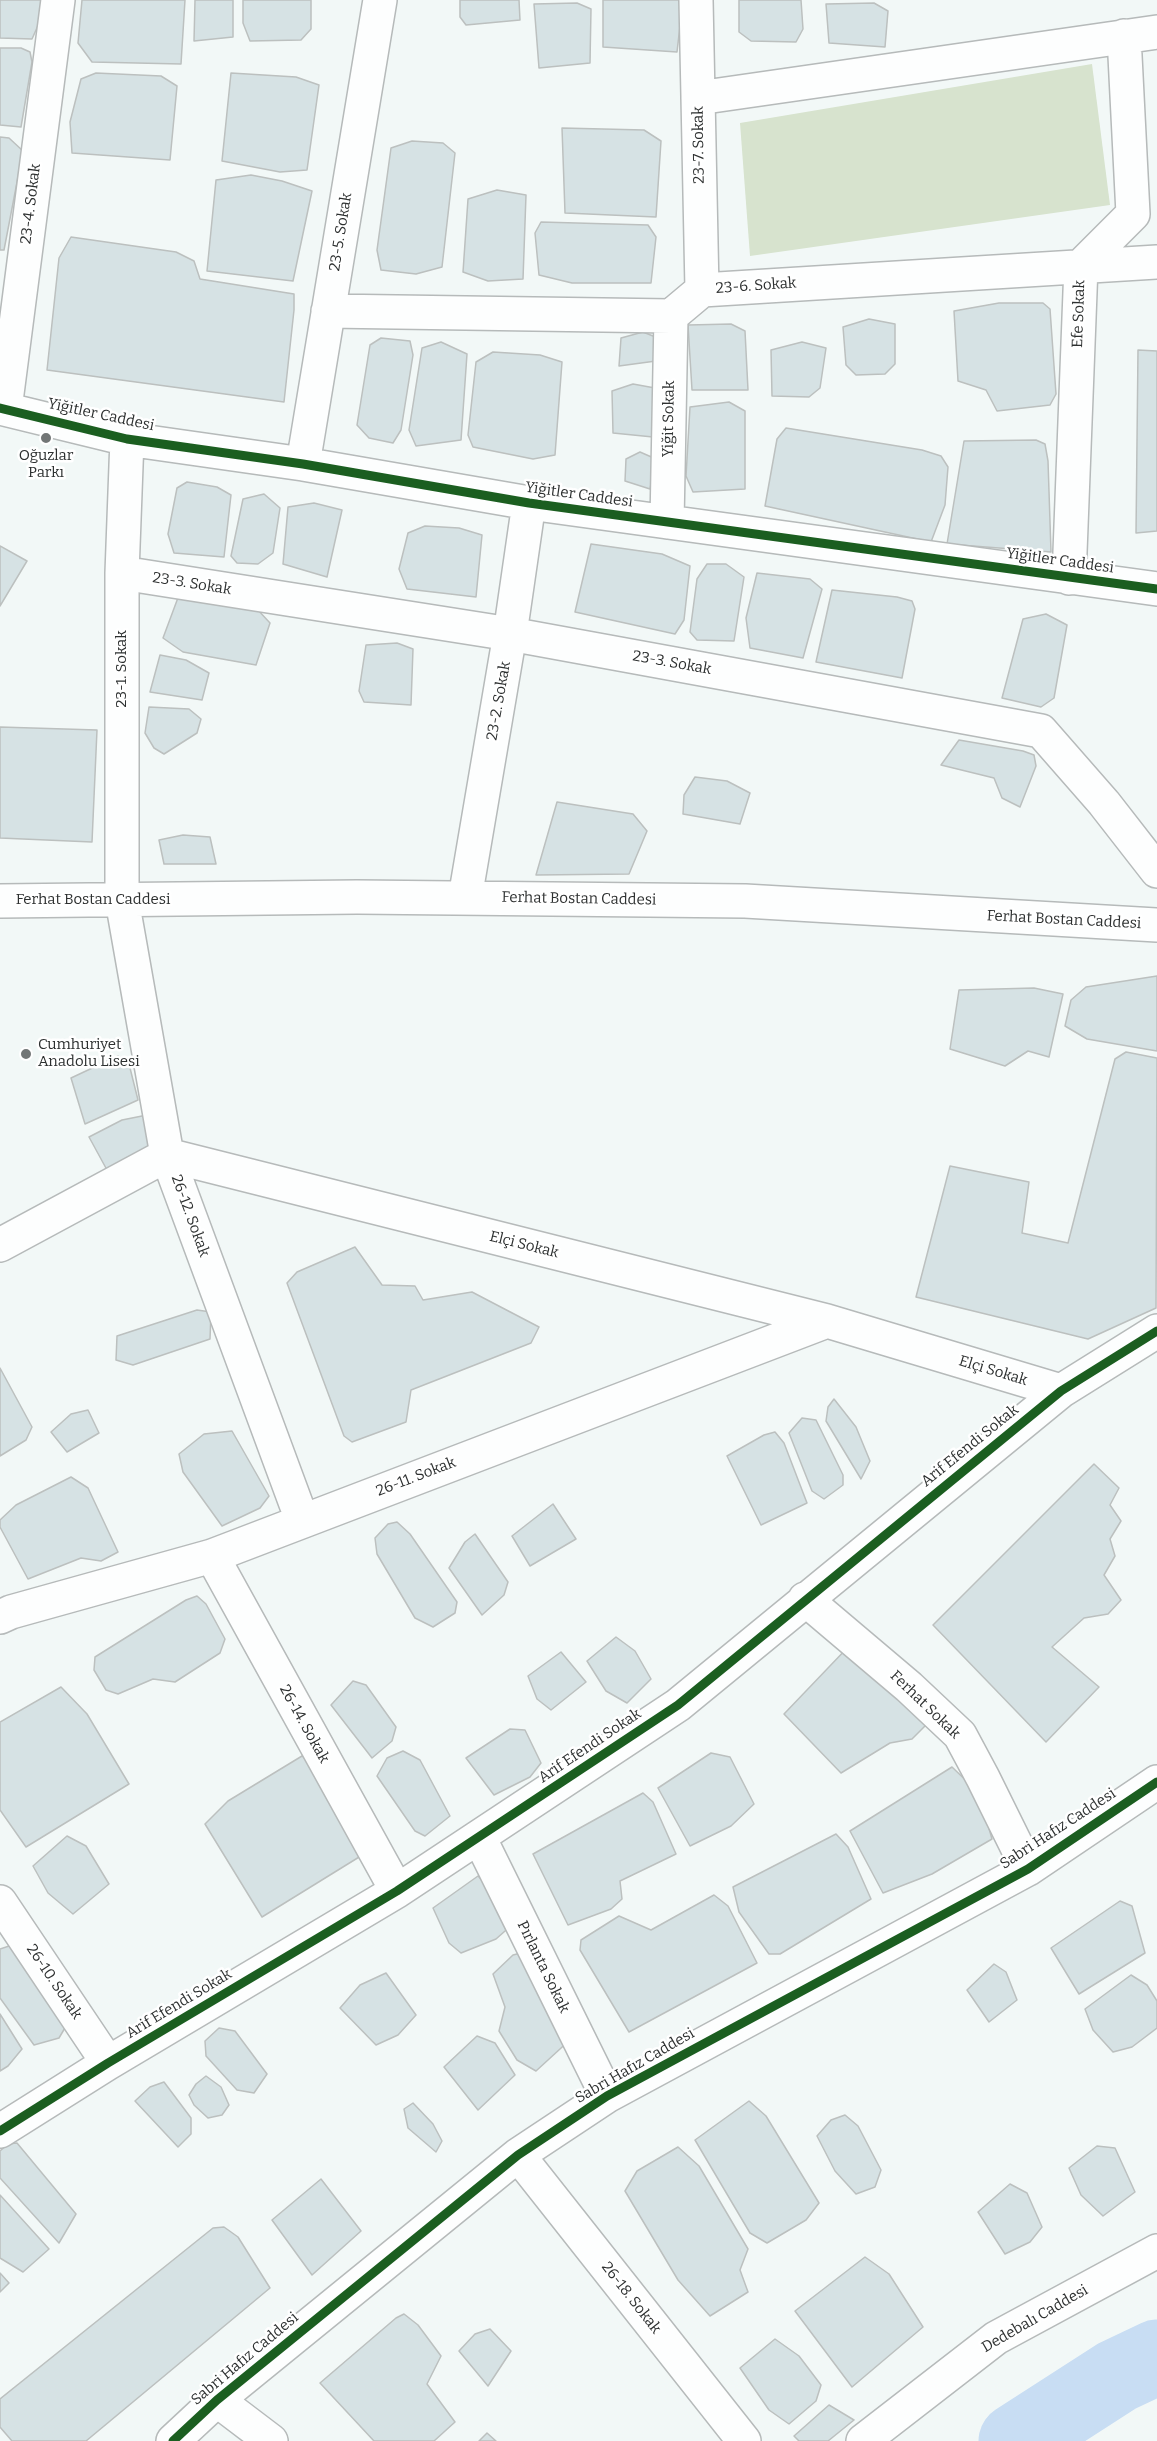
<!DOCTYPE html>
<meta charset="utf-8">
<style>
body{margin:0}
canvas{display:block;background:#f2f8f7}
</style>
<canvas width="1157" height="2441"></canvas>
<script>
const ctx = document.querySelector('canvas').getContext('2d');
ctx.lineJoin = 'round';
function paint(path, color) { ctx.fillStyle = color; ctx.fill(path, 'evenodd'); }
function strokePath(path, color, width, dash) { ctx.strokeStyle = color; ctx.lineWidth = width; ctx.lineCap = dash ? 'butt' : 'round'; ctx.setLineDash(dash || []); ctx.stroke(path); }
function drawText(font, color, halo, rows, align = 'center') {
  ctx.font = font + ' Bitter,serif'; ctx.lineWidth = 5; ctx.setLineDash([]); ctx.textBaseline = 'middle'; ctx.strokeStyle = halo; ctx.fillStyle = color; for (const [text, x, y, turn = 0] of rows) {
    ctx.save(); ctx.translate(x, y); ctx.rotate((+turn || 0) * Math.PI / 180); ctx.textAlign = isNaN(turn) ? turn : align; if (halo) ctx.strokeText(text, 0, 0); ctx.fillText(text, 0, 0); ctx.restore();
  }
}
const green = new Path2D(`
 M1092,64l18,141 -360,51 -10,-133z`);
const river = new Path2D(`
 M1016,2441l101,-65 40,-19`);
const building = new Path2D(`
 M0,0h42l-2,21 -8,18 -32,-1z
 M82,0h103l-4,64 -89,-2 -14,-19z
 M195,0h38v37l-39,4z
 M243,0h68v29l-10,11 -51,1 -7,-18z
 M460,0h59l1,20 -54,5 -6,-8z
 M603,0h80l-6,52 -74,-5z
 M739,0h62l2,29 -7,13 -45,-1 -12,-9z
 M577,3l14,6 -1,54 -51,5 -5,-64z
 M874,3l14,8 -3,36 -56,-4 -3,-39z
 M0,48h21l9,4 2,10 -11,65 -21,-2z
 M96,73l65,3 16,10 -7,74 -98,-7 -2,-31 11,-43z
 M231,73l65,4 23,8 -12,85 -27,2 -58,-11z
 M562,128l82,2 17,11 -5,76 -91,-4z
 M0,137l9,1 14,13 -19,99h-4z
 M412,141l31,2 12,10 -13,114 -26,7 -35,-4 -4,-20 14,-102z
 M251,175l31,6 30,10 -19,90 -86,-10 9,-91z
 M497,190l29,5 -3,84 -35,2 -25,-9 5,-73z
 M541,222l107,3 8,12 -5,46h-79l-33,-8 -4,-42z
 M71,237l105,15 18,9 6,18 94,15v16l-10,92 -237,-32 12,-112z
 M999,303h44l7,6 6,85 -6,11 -53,6 -11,-21 -28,-9 -4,-70z
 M869,319l26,5v40l-10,10 -29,1 -10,-10 -3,-38z
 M731,324l14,7 3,59h-56l-4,-65z
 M643,332l15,6 -2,23 -37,5 2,-28z
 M381,338l29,3 3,14 -12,75 -8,13 -24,-5 -12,-13 13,-80z
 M441,342l26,12 -6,86 -45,6 -7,-16 13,-82z
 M802,342l24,6 -6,40 -11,9 -37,-1 -1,-46z
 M1138,350l19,1v180l-21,2z
 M493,352l47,3 22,7 -7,93 -22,4 -60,-12 -5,-12 8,-73z
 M633,384l22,4 -2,49 -40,-4 -1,-42z
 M729,402l16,9v78l-52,3 -7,-16 4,-69z
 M786,428l136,22 19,6 7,11 -3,38 -14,37 -166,-36 12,-67z
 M1036,440l9,4 3,17 3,91 -104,-8 17,-103z
 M640,452l16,7 -6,30 -25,-8 1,-22z
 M187,482l30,5 14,8 -7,62 -50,-4 -6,-19 9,-46z
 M264,494l16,14 -7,45 -15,11 -21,-1 -6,-7 12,-57z
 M314,503l28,7 -15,67 -44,-13 5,-57z
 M425,526l34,2 23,7 -6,62 -69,-8 -8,-20 9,-36z
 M591,544l71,10 28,12 -6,54 -9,14 -100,-22z
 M0,546l27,15 -27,45z
 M707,564h19l18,13 -10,64 -37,-1 -7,-8 7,-53z
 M757,573l53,6 12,10 -19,69 -53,-10 -4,-30z
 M832,590l65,7 15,4 3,8 -13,69 -86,-16z
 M179,595l78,14 13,14 -14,42 -73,-13 -20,-14z
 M1046,614l21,11 -13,73 -13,9 -39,-9 21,-79z
 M397,643l16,6 -2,56 -47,-3 -5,-11 7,-46z
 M160,655l26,5 23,13 -7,27 -52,-8z
 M149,707l40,2 12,10 -4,14 -33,21 -10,-6 -9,-15z
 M0,727l97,3 -5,112 -92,-4z
 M959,740l64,11 11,4 2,11 -16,41 -18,-9 -8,-20 -53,-13z
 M695,777l32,4 23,12 -10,31 -57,-10 1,-19z
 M557,802l76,12 14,17 -18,43 -93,1z
 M183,835l27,2 6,27h-52l-5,-24z
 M1157,976v75l-70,-12 -22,-13 6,-26 15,-13z
 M1034,988l29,6 -14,63 -21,-6 -23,15 -55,-17 9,-59z
 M1126,1052l31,6 -1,250 -68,31 -172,-42 34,-131 79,16 -7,51 46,10 47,-184z
 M118,1056l11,8 9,36 -53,24 -14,-46z
 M147,1115l14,31 -54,24 -18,-33 33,-17z
 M355,1247l27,38 33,1 8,14 49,-8 67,35 -8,16 -120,47 -5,32 -54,20 -8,-6 -57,-153 10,-11z
 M197,1310l14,2 -1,27 -77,26 -17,-5 1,-24z
 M0,1368l32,59 -6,13 -26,16z
 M834,1399l22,28 14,34 -9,18 -35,-58 2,-14z
 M88,1410l11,23 -32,19 -16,-20 20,-18z
 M802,1418l14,2 27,55v10l-19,14 -12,-8 -23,-58z
 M232,1431l37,65 -9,12 -38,18 -39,-54 -4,-18 25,-20z
 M775,1432l9,11 23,60 -46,22 -34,-69 37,-21z
 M1094,1464l25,24 -9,17 11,16 -11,18 5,17 -11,19 17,25 -13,14 -24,4 -32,29 47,40 -53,55 -113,-117z
 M71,1477l17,11 30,64 -17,9 -20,-3 -53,21 -28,-52v-7l16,-15z
 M553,1504l23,35 -46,27 -18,-30z
 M397,1522l13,12 47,68 -2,11 -22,14 -18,-9 -38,-64 -2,-16 13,-14z
 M475,1534l33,48 -4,13 -22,20 -33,-47 16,-26z
 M197,1596l9,8 19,35 -5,14 -45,29 -22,-3 -35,15 -12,-4 -12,-20 1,-13 91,-57z
 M616,1637l19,14 16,28 -24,24 -21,-12 -19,-30z
 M850,1645l76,80 -14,14 -22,4 -49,30 -57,-59z
 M561,1652l25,30 -35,28 -14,-11 -9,-23z
 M353,1681l13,4 30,42 -4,14 -20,17 -41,-53z
 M61,1687l26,27 42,70 -103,63 -26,-37v-88z
 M510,1729l15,1 16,33 -11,14 -36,18 -28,-37z
 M403,1751l17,9 30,56 -25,20 -10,-5 -38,-55 10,-18z
 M711,1753l19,4 24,47 -23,22 -41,20 -32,-58z
 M302,1756l20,15 42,83 -102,63 -57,-93 23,-23z
 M952,1767l27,26 13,46 -60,35 -49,19 -33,-62z
 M643,1793l10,9 23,52 -56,27 2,18 -11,10 -43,16 -35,-71z
 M836,1834l12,13 23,52 -91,55h-11l-30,-42 -6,-25z
 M67,1836l19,10 23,38 -36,30 -25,-21 -15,-27z
 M478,1876l23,23 12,25 -17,15 -35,14 -12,-10 -16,-35z
 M714,1895l14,11 29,57 -128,69 -49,-82 1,-10 38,-24 32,14z
 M1120,1901l12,5 13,47 -66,41 -28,-46z
 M18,1943l51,78 -10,17 -25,7 -34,-47v-49z
 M529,1951l43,87 -36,33 -19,-11 -18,-29 6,-24 -12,-33 20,-19z
 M994,1964l12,8 11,28 -28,22 -22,-32z
 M386,1973l30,42 -18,20 -22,10 -36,-37 20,-23z
 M1131,1975l16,10 10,16v27l-25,19 -19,5 -20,-22 -8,-21z
 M0,2014l22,35 -14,17 -8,5z
 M219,2028l16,3 32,43 -13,19 -17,-3 -31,-34 -1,-15z
 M477,2036l18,7 20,32 -37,35 -34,-43z
 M206,2076l15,11 8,18 -7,10 -14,3 -14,-13 -5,-10 7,-11z
 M164,2082l27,36v16l-13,13 -43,-46 15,-14z
 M749,2101l17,15 53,87 -13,17 -39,23 -17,-10 -55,-93z
 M413,2103l20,21 9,17 -6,11 -28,-24 -4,-19z
 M845,2115l13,11 23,44 -6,17 -19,7 -21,-23 -18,-35 14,-16z
 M17,2143l59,71 -17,29 -59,-65v-27l8,-7z
 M1097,2146l18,2 20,44 -32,24 -22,-21 -12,-27z
 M678,2147l21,19 49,83 -8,21 8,22 -38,24 -32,-36 -53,-89 12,-20z
 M321,2179l40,52 -49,44 -40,-55z
 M1010,2184l17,9 15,34 -12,15 -25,12 -27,-42z
 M0,2195l49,54 -26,23 -23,-14z
 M224,2227l14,10 32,51 -184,153h-74l-12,-14v-28l213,-171z
 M865,2257l24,17 34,53 -71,60 -57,-76z
 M0,2273l9,10 -9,9z
 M404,2314l14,11 23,31 -14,28 28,38 -21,19h-60l-54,-58 76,-65z
 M490,2329l21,22 -23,35 -29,-35 16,-17z
 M775,2339l24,17 22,29 -5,16 -27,23 -20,-14 -29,-42z
 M829,2405l25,15 -26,21h-29l-5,-5z
 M487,2433l9,8h-17z`);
const minor = new Path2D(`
 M696,0l6,290
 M698,98l459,-66
 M328,311l343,5 31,-26 455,-28
 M0,408l127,31 176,25 226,39 628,86
 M5,409l53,-409
 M127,439l-5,134v327l45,255 135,365
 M303,464l77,-464
 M667,522l4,-206
 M122,573l388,61 531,97 63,72 53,68
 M1069,578l12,-312 52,-52 -9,-178
 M465,898l45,-264 19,-131
 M0,901l357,-4 388,4 412,24
 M0,1245l167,-90 660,166 234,70
 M212,1556l185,335
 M805,1599l104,88 51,48 23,43 45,91
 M0,1617l11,-5 201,-56 615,-235
 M479,1837l128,259
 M0,1902l108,161
 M0,2131l108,-68 289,-172 281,-186 383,-314 96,-60
 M518,2155l226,286
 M217,2400l54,41
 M173,2441l44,-41 301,-245 89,-59 421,-227 129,-87
 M863,2441l133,-103 161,-87`);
const cycleway = new Path2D(`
 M0,408l127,31 176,25 226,39 628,86
 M0,2131l108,-68 289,-172 281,-186 383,-314 96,-60
 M173,2441l44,-41 301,-245 89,-59 421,-227 129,-87`);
const markers = [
 [46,438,6,"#727676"],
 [26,1054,6,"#727676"]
];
const streetNames = [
 ["23-7. Sokak",699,145,-91],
 ["23-4. Sokak",31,204,-83],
 ["23-5. Sokak",341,232,-81],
 ["23-6. Sokak",756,286,-4],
 ["Efe Sokak",1079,314,-88],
 ["Yiğitler Caddesi",101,415,12],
 ["Yiğit Sokak",669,419,-89],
 ["Yiğitler Caddesi",579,495,8],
 ["Yiğitler Caddesi",1060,561,8],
 ["23-3. Sokak",192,584,9],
 ["23-3. Sokak",672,663,10],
 ["23-1. Sokak",122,669,-90],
 ["23-2. Sokak",499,701,-80],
 ["Ferhat Bostan Caddesi",579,899,1],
 ["Ferhat Bostan Caddesi",93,900],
 ["Ferhat Bostan Caddesi",1064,920,3],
 ["26-12. Sokak",190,1216,70],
 ["Elçi Sokak",524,1245,14],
 ["Elçi Sokak",993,1371,17],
 ["Arif Efendi Sokak",970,1446,-39],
 ["26-11. Sokak",416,1477,-21],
 ["Ferhat Sokak",925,1705,44],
 ["26-14. Sokak",304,1724,61],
 ["Arif Efendi Sokak",590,1746,-34],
 ["Sabri Hafız Caddesi",1058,1829,-33],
 ["Pırlanta Sokak",543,1967,64],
 ["26-10. Sokak",54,1982,56],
 ["Arif Efendi Sokak",179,2004,-31],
 ["Sabri Hafız Caddesi",635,2066,-30],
 ["26-18. Sokak",631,2298,52],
 ["Dedebalı Caddesi",1035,2319,-30],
 ["Sabri Hafız Caddesi",245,2359,-40]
];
const poiNames = [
 ["Oğuzlar",46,456],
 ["Parkı",46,473],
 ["Cumhuriyet",38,1045,"left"],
 ["Anadolu Lisesi",38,1062,"left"]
];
paint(green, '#d7e3ce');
strokePath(river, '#c8ddf3', 75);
paint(building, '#d6e2e4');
strokePath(building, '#bcc0bf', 1.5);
strokePath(minor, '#b6baba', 36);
strokePath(minor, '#fdfefe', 33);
strokePath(cycleway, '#1b5e20', 9);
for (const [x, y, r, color] of markers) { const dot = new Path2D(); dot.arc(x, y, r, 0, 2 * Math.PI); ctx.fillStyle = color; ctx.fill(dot); strokePath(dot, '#fff', 2); }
drawText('15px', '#2d3030', '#fff', streetNames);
drawText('15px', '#2d3030', '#fff', poiNames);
</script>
